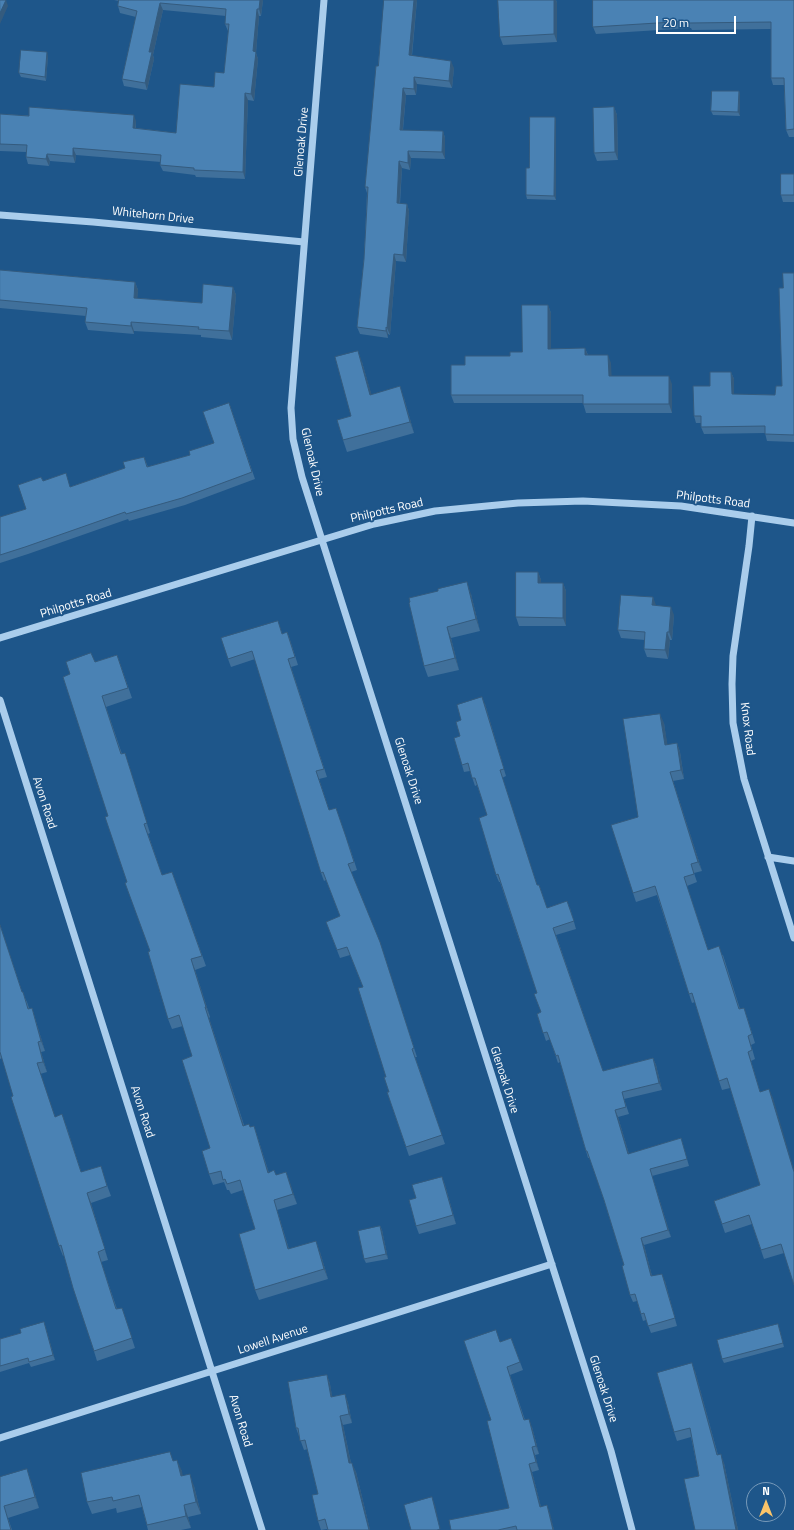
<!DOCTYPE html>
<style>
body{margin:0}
#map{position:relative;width:794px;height:1530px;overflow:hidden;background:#1e568a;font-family:"Titillium Web",sans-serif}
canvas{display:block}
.north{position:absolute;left:746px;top:1482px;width:40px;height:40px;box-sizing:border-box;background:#1e568a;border:1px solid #789ab9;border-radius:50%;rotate:0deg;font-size:11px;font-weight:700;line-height:16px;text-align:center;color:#fff}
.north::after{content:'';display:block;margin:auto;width:14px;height:18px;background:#fac469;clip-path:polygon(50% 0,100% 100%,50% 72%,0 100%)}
.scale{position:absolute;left:656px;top:16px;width:80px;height:18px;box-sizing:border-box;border:2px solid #fff;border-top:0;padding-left:5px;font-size:12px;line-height:14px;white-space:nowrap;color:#fff;-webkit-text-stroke:3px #1e568a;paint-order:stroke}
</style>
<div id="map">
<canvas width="794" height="1530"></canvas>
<div class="north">N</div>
<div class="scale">20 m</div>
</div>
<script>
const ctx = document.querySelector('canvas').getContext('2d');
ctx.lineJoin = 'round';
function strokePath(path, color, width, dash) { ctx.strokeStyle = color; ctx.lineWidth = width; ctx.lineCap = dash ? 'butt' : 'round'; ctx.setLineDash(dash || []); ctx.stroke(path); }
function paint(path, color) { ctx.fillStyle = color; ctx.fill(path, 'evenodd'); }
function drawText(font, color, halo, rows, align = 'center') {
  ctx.font = font + ' "Titillium Web",sans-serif'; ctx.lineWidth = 4; ctx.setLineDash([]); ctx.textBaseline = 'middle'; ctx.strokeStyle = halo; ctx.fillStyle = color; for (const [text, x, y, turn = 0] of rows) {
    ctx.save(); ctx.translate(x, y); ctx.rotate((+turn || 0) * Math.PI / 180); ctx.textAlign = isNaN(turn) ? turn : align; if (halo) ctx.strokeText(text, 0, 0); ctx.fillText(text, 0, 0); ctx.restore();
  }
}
const minor = new Path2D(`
 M324,0l-33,408 2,31 9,38 309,974 21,79
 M0,215l93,7 211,20
 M752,516l-3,30 -16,110 -1,28 1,39 11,56 50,159
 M0,638l374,-114 61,-13 83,-8 65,-2 98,5 113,17
 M0,700l262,830
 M768,857l26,4
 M0,1438l552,-174`);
const wall = new Path2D(`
 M114,0h149l-2,16h-2l-3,37 2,6 -4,42 -6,-1 -3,79 -49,-2 -1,-2 -32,-4 -3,-6 1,-3 -85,-7 -1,8 -25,-2 -1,5 -21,-2 -2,-7v-5l-26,-1v-37l136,7v7l40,5 38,-46 10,-14 5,-42h-1l-3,-7 1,-8 -63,-6 -10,45 1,4 -7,31 -23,-4 -2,-7 14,-62 -16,-4 -2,-7 1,-5z
 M417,0l-5,56 42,12 -2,20 -35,-4 -1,11h-10l-3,35 40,1 2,7v21l-34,-1 -1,12 -8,-2 -2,36h7l2,7 -3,51 -10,-1 -6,74 -2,-1v4l-28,-4 -3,-7 7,-68 3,-66 -2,-6 13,-121z
 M498,0h58l1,3v39l-54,3 -3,-8z
 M794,0v137h-5l-3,-7 -2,-45h-11l-2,-7v-49l-79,1 -1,-2 -95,6 -3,-7z
 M48,56l-2,25 -25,-4 -2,-4z
 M739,91l1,4v21l-27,-1 -2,-4z
 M614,107l3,8 1,45 -21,1 -3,-8z
 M555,117l1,4v79l-29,-1 -1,-4 3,-27z
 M794,174v28h-11l-2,-7z
 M0,270l135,12 3,8 -1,8 65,5 31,-16 3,8 -4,45 -31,-3v-2l-67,-4v3l-46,-4 -3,-8 1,-6 -86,-8z
 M794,273v169l-27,-1 -2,-8 -61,1 -3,-7v-4h-5l-2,-7 16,-30 21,-14 3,7v15l41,1 7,-9 1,-98z
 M548,305l3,8v36l34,-1 3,7 23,8v13l61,8v29h-86l-3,-10h-129l-3,-8 14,-30 45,-9 12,-4z
 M362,362l9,32 33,4 10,35 -67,19 -4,-12 8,-24z
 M229,403l26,76 -70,26 -56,16 -1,-2 -100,35 -28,9v-46l26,-8 17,-28 27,6 55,-19 19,-11 4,10 42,-12 24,-12z
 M538,572l3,8v3h22l3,8v35h-47l-3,-9z
 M438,591l33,3 9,37 -29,7 8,32 -31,7 -4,-11z
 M653,597l2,8 19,10 -2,25h-2l-2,19 -21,-2 -3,-8 1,-9 -24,-2 -3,-8z
 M278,621l4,13 5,-2 3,8 8,25 -7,2 36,110 -8,2 10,31 20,35 8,25 -6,2 31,78 35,107h-2l30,87 -36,12 -22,-64h2l-3,-15 -23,-90 -13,-32 -10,3 -11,-28 11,-14 -14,-36 -2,1 -3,-8 -66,-214 -24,8 -3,-8z
 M117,655l15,43 -26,9 16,47 3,-1 3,10 22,70 -2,1 14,41 10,-3 34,94 -11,4 15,47 -1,1 35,107 6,2 4,-1 15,47 7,2 10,-3 11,32 -20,6 12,39 31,3 8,27 -69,21 -4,-10v-61l-12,-39 -12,4 -2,-4h-2l-3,-8 -11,3 -4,-11 1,-26 -18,-92 -9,-30 -11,3 -4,-10 -18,-68 -23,-69 -57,-208 25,-12z
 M485,704l21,72 -4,2 35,107 10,23h23l6,21 -20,6 47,136 50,-13 3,7 6,25 -38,9 5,15 -11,3 11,37 52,-16 8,28 -37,10 19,61 -27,8 8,31 13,5 12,45 -26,7 -5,-13 -3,1 -6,-20 -4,1 -3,-7 -6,-30 -20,-65 -14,-42h-2l-2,-7 -26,-89 -2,1 -8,-24 -4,2 -9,-27 4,-2 -4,-19 -37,-111h-1l-3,-7 -9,-60 -10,-30 -2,1 -5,-15 -6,1 -2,-7 -2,-29 1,-16z
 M664,723l3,22 10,-2 3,9 4,27 -11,2 29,90 -8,2 3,9 -10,4 21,64 15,5 17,54 7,8 8,26 -4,2 4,14 -4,2 9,31 13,6 11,155 -20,6 -12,-35 -27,9 -11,-32 46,-16 -30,-97 -8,2 -3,-9 -24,-79 -3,1 -3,-9 -32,-99 -21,7 -3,-9 5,-76z
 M0,925l22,67 5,10 2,6h3l3,10 10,33 -4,1 6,20 -7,2 15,43 11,8 15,47 23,5 7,19 -20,7 17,57 -7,2 16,47 5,-1 13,40 -38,13 -33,-106 -1,1 -4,-10 -57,-188 -2,1z
 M442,1177l3,8 11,39 -37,10 -3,-8v-28z
 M380,1226l2,4 6,29 -22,4 -2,-4z
 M44,1322l11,38 -24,7 -2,-4 -29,9v-33l21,-6z
 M778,1324l6,23 -60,16 -2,-4z
 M511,1338l12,32 -13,5 15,45 7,7 7,27 -4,1 4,15 -7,2 9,35 6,-2 7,25h-103l58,-22 -18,-88 10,-78z
 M695,1371l23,84 6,8 14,67h-43l4,-54 -8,-39 -14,4 -3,-9z
 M327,1375l3,9 2,13 13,-3 3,9 4,20 -9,2 8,38 5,9 14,58h-42l-1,-1 -6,1 -3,-9v-27l-10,-45 -4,1 -8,-22z
 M173,1460l9,11v4l12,11 7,28 -13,3 3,11 -10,2h-33l-6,-23 -25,6 -1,-5 -24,6 -5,-12z
 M0,1477l31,4 8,27 -31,10 4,12h-12z`);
const shadedWall = new Path2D(`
 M6,0l2,6 -8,18v-11z
 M260,0h3l-2,16 -2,-7z
 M414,0h3l-6,62 -2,-7z
 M554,0h2l1,3v39l-3,-8z
 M160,3l3,7 -10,45 1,4 -7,31 -2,-7 4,-31z
 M257,9l2,7 -3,37 2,6 -4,42 -3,-7 2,-43z
 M47,52l1,4 -2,25 -1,-4z
 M451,61l3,7 -2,20 -3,-7z
 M414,77l3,7 -1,11 -2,-6z
 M403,88l3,7 -4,42 -2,-7z
 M739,91l1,4v21l-2,-4z
 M245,93l3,7 -3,79 -2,-7z
 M614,107l3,8 1,45 -3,-8z
 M134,115l2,6 -1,14 -2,-7z
 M555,117l1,4v79l-2,-4z
 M443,131l2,7v21l-3,-7z
 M73,148l3,7 -1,8 -2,-7z
 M408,151l3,7 -1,12 -2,-7z
 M47,154l3,7 -1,5 -3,-7z
 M399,161l3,7 -3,42 -2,-7z
 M407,204l2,7 -3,51 -3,-7z
 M394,254l2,7 -6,74 -3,-7z
 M135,282l3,8 -1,16 -3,-8z
 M233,287l3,8 -4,45 -3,-9z
 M548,305l3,8v44l-3,-8z
 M131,322l3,9v3l-3,-8z
 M386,327l2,7v4l-2,-7z
 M585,348l3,8 -3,-1z
 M358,351l4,11 13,44 -5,-11z
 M608,355l3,8 1,21 -3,-8z
 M731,372l3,7v22l-2,-7z
 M669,376l3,8v29l-3,-9z
 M400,386l4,12 10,35 -4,-11z
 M538,572l3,8v11l-3,-8z
 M467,582l4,12 9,37 -4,-12z
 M563,583l3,8v35l-3,-8z
 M653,597l3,8h-4z
 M671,607l3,8 -2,25 -3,-8z
 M447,627l4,11 8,32 -4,-12z
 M667,632l3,8 -2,19 -3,-9z
 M482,697l3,7 21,72 -2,-7z
 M660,714l4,9 5,31 -4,-9z
 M677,743l3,9 4,27 -3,-9z
 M125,753l3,10 22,70 -3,-10z
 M670,772l3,9 29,90 -4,-9z
 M191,959l4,11 15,47 -4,-10z
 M205,1007l4,11 38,118 -4,-10z
 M32,1008l3,10 10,33 -4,-10z
 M38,1042l9,30 -4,-10z
 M748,1052l3,9 12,40 -3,-9z
 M653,1058l3,7 6,25 -3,-7z
 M769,1089l4,9 21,72v2z
 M615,1110l3,7 13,44 -3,-7z
 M254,1126l3,10 15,47 -4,-10z
 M650,1169l2,7 19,61 -3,-7z
 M286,1172l4,10 7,22 -4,-10z
 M442,1177l3,8 11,39 -3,-9z
 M87,1193l4,10 17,57 -3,-11z
 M274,1200l18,60 -4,-11z
 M380,1226l2,4 6,29 -2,-5z
 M641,1238l3,7 10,39 -3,-8z
 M316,1241l4,11 8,27 -4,-10z
 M662,1274l3,7 12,45 -2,-8z
 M44,1322l2,6 9,32 -2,-5z
 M692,1363l3,8 25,93 -3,-9z
 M327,1375l3,9 4,22 -3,-9z
 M345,1394l3,9 4,20 -3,-9z
 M340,1416l3,9 10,48 -4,-10z
 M529,1419l3,8 7,27 -3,-8z
 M532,1447l3,8 4,15 -3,-8z
 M721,1454l3,9 14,67h-2z
 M177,1460l5,11 3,16 -4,-11z
 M352,1463l4,9 14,58h-1z
 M529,1464l3,8 11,43 -3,-8z
 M27,1469l4,12 8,27 -4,-11z
 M190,1474l4,12 7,28 -5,-12z
 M432,1497l3,8 6,25z
 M184,1505l4,12 3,11 -5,-12z
 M547,1505l3,8 4,17h-1z`);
const building = new Path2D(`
 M0,0h6l-6,13z
 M119,0h141l-1,9h-2l-4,42 3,1 -5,42 -6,-1 -2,79 -49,-2v-2l-34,-3 1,-10 -88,-7v8l-26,-2 -1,5 -20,-2 1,-12 -27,-1v-30l29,2v-9l105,8 -1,13 43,5 4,-49 34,3 1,-15 9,1 5,-49h-4l1,-15 -66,-6 -11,49h3l-7,31 -23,-4 15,-68 -19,-5z
 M384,0h30l-5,55 42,6 -2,20 -35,-4v12l-11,-1 -3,42 43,1 -1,21 -34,-1v12l-9,-2 -2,42 10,1 -4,51 -9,-1 -7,74 -1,-1v4l-29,-4 7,-68 4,-72h-3l11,-121h2z
 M498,0h56v34l-54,3z
 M593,0h201v129l-8,1 -2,-52h-13v-56l-82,1v-2l-96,6z
 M21,50l26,2 -2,25 -26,-4z
 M712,91h27l-1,21 -27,-1z
 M614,107l1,45 -21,1 -1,-45z
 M530,117h25l-1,79 -28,-1v-27h3z
 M781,174h13v21h-13z
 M0,270l135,12 -1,16 68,5 1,-19 30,3 -4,44 -31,-2 1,-2 -68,-5v4l-46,-4 2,-14 -87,-8z
 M783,273h11v162l-29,-1v-8l-64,1v-11h-7l-1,-30h17v-14h21l1,22 43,1 1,-9h6l-3,-98h4z
 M522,305h26v44l37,-1v7h23l1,21h60v28h-86v-9h-132v-30h14v-9h45v-4h12z
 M358,351l12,44 30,-9 10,36 -67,18 -6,-20 14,-4 -16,-59z
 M229,403l23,69 -70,26 -56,16 -1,-2 -100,35 -25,8v-38l26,-8 -8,-24 23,-8 2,4 23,-8 4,14 55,-19 -2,-6 21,-5 3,10 43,-12 -1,-4 25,-8 -11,-31z
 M516,572h22v11h25v35l-47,-1z
 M467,582l9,37 -29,8 8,31 -31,8 -15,-63 1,-1 -1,-4 29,-7v-2z
 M621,595l32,2 -1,8 19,2 -2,25h-2l-2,18 -21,-1 1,-17 -27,-2z
 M278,621l4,13 5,-2 8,25 -7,2 36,110 -8,2 13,39 7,-2 10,29 8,25 -6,2 32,78 34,106 -2,1 30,86 -36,12 -19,-55h2l-5,-15h2l-28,-89 5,-1 -16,-40 -10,3 -11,-28 14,-6 -17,-44 -2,1 -69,-222 -24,8 -7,-21z
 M91,653l4,9 22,-7 11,33 -26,8 19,58 4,-1 22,70 -3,1 18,51 10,-3 30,84 -11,3 15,48h-1l38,119 6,-2 1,3 4,-1 14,47 6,-3 2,5 10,-3 7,22 -19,6 14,49 28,-8 8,28 -69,21 -16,-56 16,-5 -15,-49 -13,4 -2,-5 -2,1 -2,-9 -12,3 -7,-23 8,-3 -28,-88 10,-4 -13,-41 -11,4 -20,-67 2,-1 -25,-68 2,-1 -22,-65 3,-1 -45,-139 7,-3 -4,-12z
 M482,697l22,72 -4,1 37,115h2l8,23 20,-7 7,20 -21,7 50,143 50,-13 6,25 -37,9 4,15 -11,3 13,44 53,-16 6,21 -37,10 18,61 -27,8 10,38 11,-2 13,44 -27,8 -4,-13 -3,1 -6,-20 -5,1 -8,-29 2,-1 -20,-65 -17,-49h-1l-28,-96 -2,1 -9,-24 -4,1 -6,-19 4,-2 -7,-18 3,-1 -39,-119 -2,1 -8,-27 -9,-30 8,-3 -12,-37h-3l-4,-15 -6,2 -8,-27 6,-2 -4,-14 5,-2 -4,-15z
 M660,714l5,31 12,-2 4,27 -11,2 28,90 -7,2 3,10 -10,3 24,73 11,-4 20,63 5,-1 8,26 -4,2 4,14 -4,2 12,40 9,-3 25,83v113l-13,-41 -20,6 -12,-35 -27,9 -8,-23 46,-16 -33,-107 -8,3 -27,-88 -3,1 -34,-108 -22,7 -22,-68 27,-8 -15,-98z
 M0,925l22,67h1l5,17 4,-1 9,33 -3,1 5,20 -6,1 18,54 7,-3 19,58 20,-6 6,20 -20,7 18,56 -7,3 18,57 6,-1 10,30 -38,13 -21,-63 -12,-43 -2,1 -48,-149 2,-1 -13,-44z
 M442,1177l11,38 -37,11 -7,-26 7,-2 -4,-13z
 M380,1226l6,28 -22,5 -6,-28z
 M44,1322l9,33 -24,7 -1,-4 -28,8v-27l21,-6 -1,-4z
 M778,1324l5,19 -61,16 -5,-19z
 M496,1330l4,12 11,-4 9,24 -13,5 17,53 5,-1 7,27 -4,1 4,15 -7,2 11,43 7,-2 6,25h-36l-1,-4 -18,4h-47l-2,-10 60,-12 -22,-87 4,-1 -27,-79z
 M692,1363l25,92 4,-1 15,76h-41l-11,-51 15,-3 -9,-48 -16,4 -17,-59z
 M327,1375l4,22 14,-3 4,20 -9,2 9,47h3l17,67h-41l-3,-11 -7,2 -6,-26 6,-1 -13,-54 -5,1 -2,-13h-2l-8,-46z
 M170,1452l3,9 4,-1 4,16 9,-2 6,28 -12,3 2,11 -39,9 -8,-30 -26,6 -1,-4 -25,5 -6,-29z
 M27,1469l8,28 -31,9 7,24h-11v-53z
 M432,1497l8,32 -3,1h-26l-7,-25z`);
const streetNames = [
 ["Glenoak Drive",302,142,-85],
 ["Whitehorn Drive",153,216,6],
 ["Glenoak Drive",312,462,77],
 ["Philpotts Road",713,500,7],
 ["Philpotts Road",387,511,-13],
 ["Philpotts Road",76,604,-17],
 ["Knox Road",747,729,83],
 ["Glenoak Drive",408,771,72],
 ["Avon Road",44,803,72],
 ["Glenoak Drive",504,1080,72],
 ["Avon Road",142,1112,72],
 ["Lowell Avenue",273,1340,-18],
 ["Glenoak Drive",603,1389,72],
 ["Avon Road",240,1421,73]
];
strokePath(minor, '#aacdec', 7);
paint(wall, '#40709b');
paint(shadedWall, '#345b7e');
paint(building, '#4a82b4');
strokePath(building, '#345b7e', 1);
drawText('12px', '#fff', '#1e568a', streetNames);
</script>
